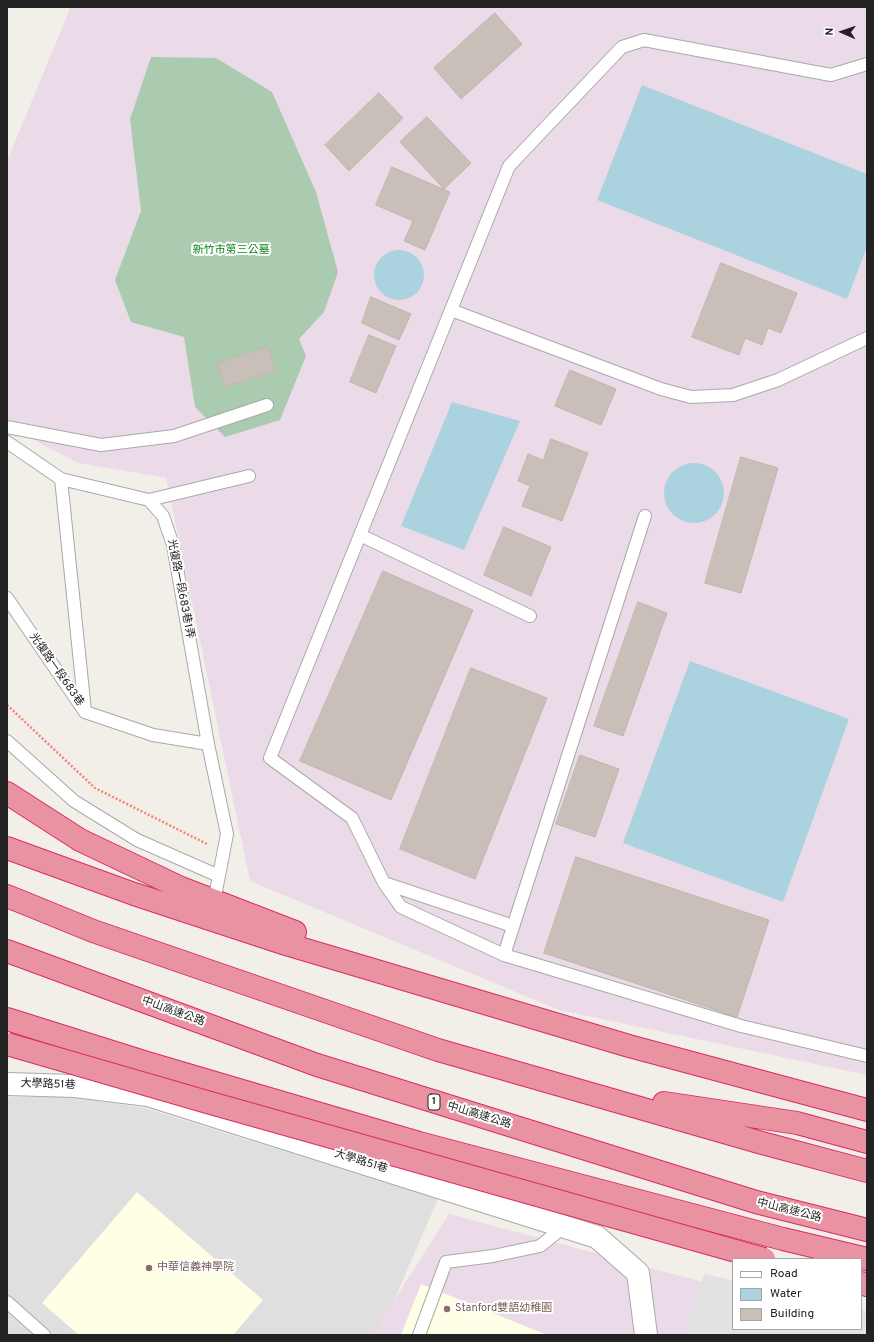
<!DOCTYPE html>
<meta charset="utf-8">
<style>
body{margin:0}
#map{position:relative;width:874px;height:1342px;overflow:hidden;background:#f2efe9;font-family:Overpass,sans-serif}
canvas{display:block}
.frame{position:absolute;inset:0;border:8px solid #222;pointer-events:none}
.legend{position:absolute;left:732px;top:1258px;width:130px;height:72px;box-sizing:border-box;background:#fff;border:1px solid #a7a7a7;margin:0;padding:5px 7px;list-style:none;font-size:12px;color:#222}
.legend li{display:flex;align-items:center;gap:8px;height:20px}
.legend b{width:20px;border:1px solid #a7a7a7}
.north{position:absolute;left:822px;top:12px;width:40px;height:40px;-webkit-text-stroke:3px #fff;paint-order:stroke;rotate:272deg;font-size:11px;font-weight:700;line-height:16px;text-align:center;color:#222}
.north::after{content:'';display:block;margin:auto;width:14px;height:18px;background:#222;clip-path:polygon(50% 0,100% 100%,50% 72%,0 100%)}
</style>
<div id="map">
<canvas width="874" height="1342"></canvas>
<div class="frame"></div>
<ul class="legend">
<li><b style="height:5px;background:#fff"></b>Road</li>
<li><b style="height:11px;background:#aad3df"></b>Water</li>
<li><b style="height:11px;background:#c7bfb8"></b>Building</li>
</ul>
<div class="north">N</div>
</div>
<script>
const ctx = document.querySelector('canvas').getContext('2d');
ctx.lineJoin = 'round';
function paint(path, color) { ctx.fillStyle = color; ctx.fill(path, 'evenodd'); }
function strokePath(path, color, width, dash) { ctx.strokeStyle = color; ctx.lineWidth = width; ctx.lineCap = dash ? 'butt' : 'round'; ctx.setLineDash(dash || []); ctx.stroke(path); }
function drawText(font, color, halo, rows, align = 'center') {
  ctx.font = font + ' Overpass,"Noto Sans TC",sans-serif'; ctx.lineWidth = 4; ctx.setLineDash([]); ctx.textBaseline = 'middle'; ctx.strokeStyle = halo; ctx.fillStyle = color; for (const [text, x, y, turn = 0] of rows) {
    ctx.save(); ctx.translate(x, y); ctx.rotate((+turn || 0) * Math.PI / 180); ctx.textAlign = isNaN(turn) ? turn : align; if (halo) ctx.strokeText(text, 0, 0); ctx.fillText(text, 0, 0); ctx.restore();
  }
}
const residential = new Path2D(`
 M7,1097h65l73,11 293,91 -59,136h-372z`);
const industrial = new Path2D(`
 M69,7h798v1068l-308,-65 -309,-129 -84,-403 -88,-15 -71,-37v-265l62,-150z
 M449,1214l284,76v39h128l6,-3v9h-495z`);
const education = new Path2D(`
 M137,1192l126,108 -30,35h-154l-37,-32z
 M421,1284l126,51h-146z`);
const cemetery = new Path2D(`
 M151,57l65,1 56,34 44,100 22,80 -14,40 -25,27 7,17 -26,64 -55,17 -30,-30 -11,-70 -53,-15 -16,-42 26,-69 -11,-92z`);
const parking = new Path2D(`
 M704,1274l29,6v49h128v-19l6,1v24h-182z`);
const water = new Path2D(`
 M642,85l225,89v73l-20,52 -250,-99z
 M374 275a25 25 0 1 1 50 0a25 25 0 1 1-50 0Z
 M452,402l68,19 -56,129 -63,-24z
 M664 493a30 30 0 1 1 60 0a30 30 0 1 1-60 0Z
 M690,661l159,58 -66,183 -160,-59z`);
const building = new Path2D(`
 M495,13l27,31 -61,55 -27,-31z
 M379,93l24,25 -54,53 -24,-26z
 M427,117l44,46 -27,26 -44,-47z
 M392,167l58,25 -25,58 -21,-9 9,-20 -37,-16z
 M721,263l76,30 -16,40 -13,-5 -6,17 -17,-7 -6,17 -47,-18z
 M371,297l40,17 -12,26 -37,-17z
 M369,335l27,11 -20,47 -26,-11z
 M268,347l7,24 -51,16 -7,-24z
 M570,370l46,19 -15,36 -46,-19z
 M551,439l37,14 -26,68 -40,-15 8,-20 -12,-5 10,-27 15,6z
 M741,457l37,11 -37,125 -36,-10z
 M504,527l47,20 -20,49 -47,-21z
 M383,571l90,39 -82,190 -91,-39z
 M638,602l29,11 -44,123 -29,-10z
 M471,668l76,30 -72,181 -75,-30z
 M580,755l39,14 -24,68 -39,-13z
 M576,857l193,63 -32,97 -193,-64z`);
const path = new Path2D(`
 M7,705l88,83 112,56`);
const service = new Path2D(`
 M867,64l-36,11 -187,-35 -22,7 -113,119 -239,592 82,60 32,65 17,24 103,48 237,71 126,30
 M451,310l210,79 30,8 42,-2 45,-15 89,-42
 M7,427l94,18 73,-9 93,-31
 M7,442l54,37 88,21 14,16 10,29 35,199
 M61,479l24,232
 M149,500l100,-24
 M360,535l170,81
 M7,598l78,114 68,23 55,9 19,90 -11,57
 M7,741l67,60 63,39 82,36
 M384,883l129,43
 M504,955l141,-439
 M7,1302l37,33
 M419,1335l27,-73 47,-6 47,-10 25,-20`);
const minor = new Path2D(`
 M7,1084l68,2 73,9 449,142 41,36 8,62`);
const motorway = new Path2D(`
 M7,793l73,47 101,48 114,44
 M7,848l127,46 152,50 343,102 238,64
 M7,896l86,35 345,119 324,93 105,28
 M7,951l310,114 439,137 111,28
 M7,1019l140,44 272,80 364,96 84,20
 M664,1103l133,20 70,19
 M861,1283l6,2`);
const motorwayBridge = new Path2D(`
 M7,1044l200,58 557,157`);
const markers = [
 [149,1268,4,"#8d6e63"],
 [447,1309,4,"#8d6e63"]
];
const shields = [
 [434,1102,12]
];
const shieldNames = [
 ["1",434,1102]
];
const parkNames = [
 ["新竹市第三公墓",231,251]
];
const streetNames = [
 ["光復路一段683巷1弄",180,589,79],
 ["光復路一段683巷",56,670,55],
 ["中山高速公路",173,1012,20],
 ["大學路51巷",48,1085,2],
 ["中山高速公路",479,1116,17],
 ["大學路51巷",361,1162,17],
 ["中山高速公路",789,1211,14]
];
const educationNames = [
 ["中華信義神學院",157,1268],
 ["Stanford雙語幼稚園",455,1309]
];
paint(residential, '#e0dfdf');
paint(industrial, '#ebdbe8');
paint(education, '#ffffe5');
paint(cemetery, '#aacbaf');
paint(parking, '#e2e2e2');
paint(water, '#aad3df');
paint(building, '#c7bfb8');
strokePath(building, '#c4b6ab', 1);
strokePath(service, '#a9a9a9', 14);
strokePath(minor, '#a9a9a9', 24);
strokePath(motorway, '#dc2a67', 24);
strokePath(path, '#fa8072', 2.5, [2, 2]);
strokePath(service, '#fff', 12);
strokePath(minor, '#fff', 22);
strokePath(motorway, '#e892a2', 22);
strokePath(motorwayBridge, '#dc2a67', 24, []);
strokePath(motorwayBridge, '#e892a2', 22);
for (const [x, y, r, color] of markers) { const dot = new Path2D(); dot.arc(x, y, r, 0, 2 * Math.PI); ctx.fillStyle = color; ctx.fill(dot); strokePath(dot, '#fff', 1.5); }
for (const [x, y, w] of shields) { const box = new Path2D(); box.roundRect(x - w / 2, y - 8, w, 16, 3); ctx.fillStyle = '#fff'; ctx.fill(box); strokePath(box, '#222', 1); }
drawText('bold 10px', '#222', null, shieldNames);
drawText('11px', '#0c8416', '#fff', parkNames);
drawText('11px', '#222', '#fff', streetNames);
drawText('11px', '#785e54', '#fff', educationNames, 'left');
</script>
